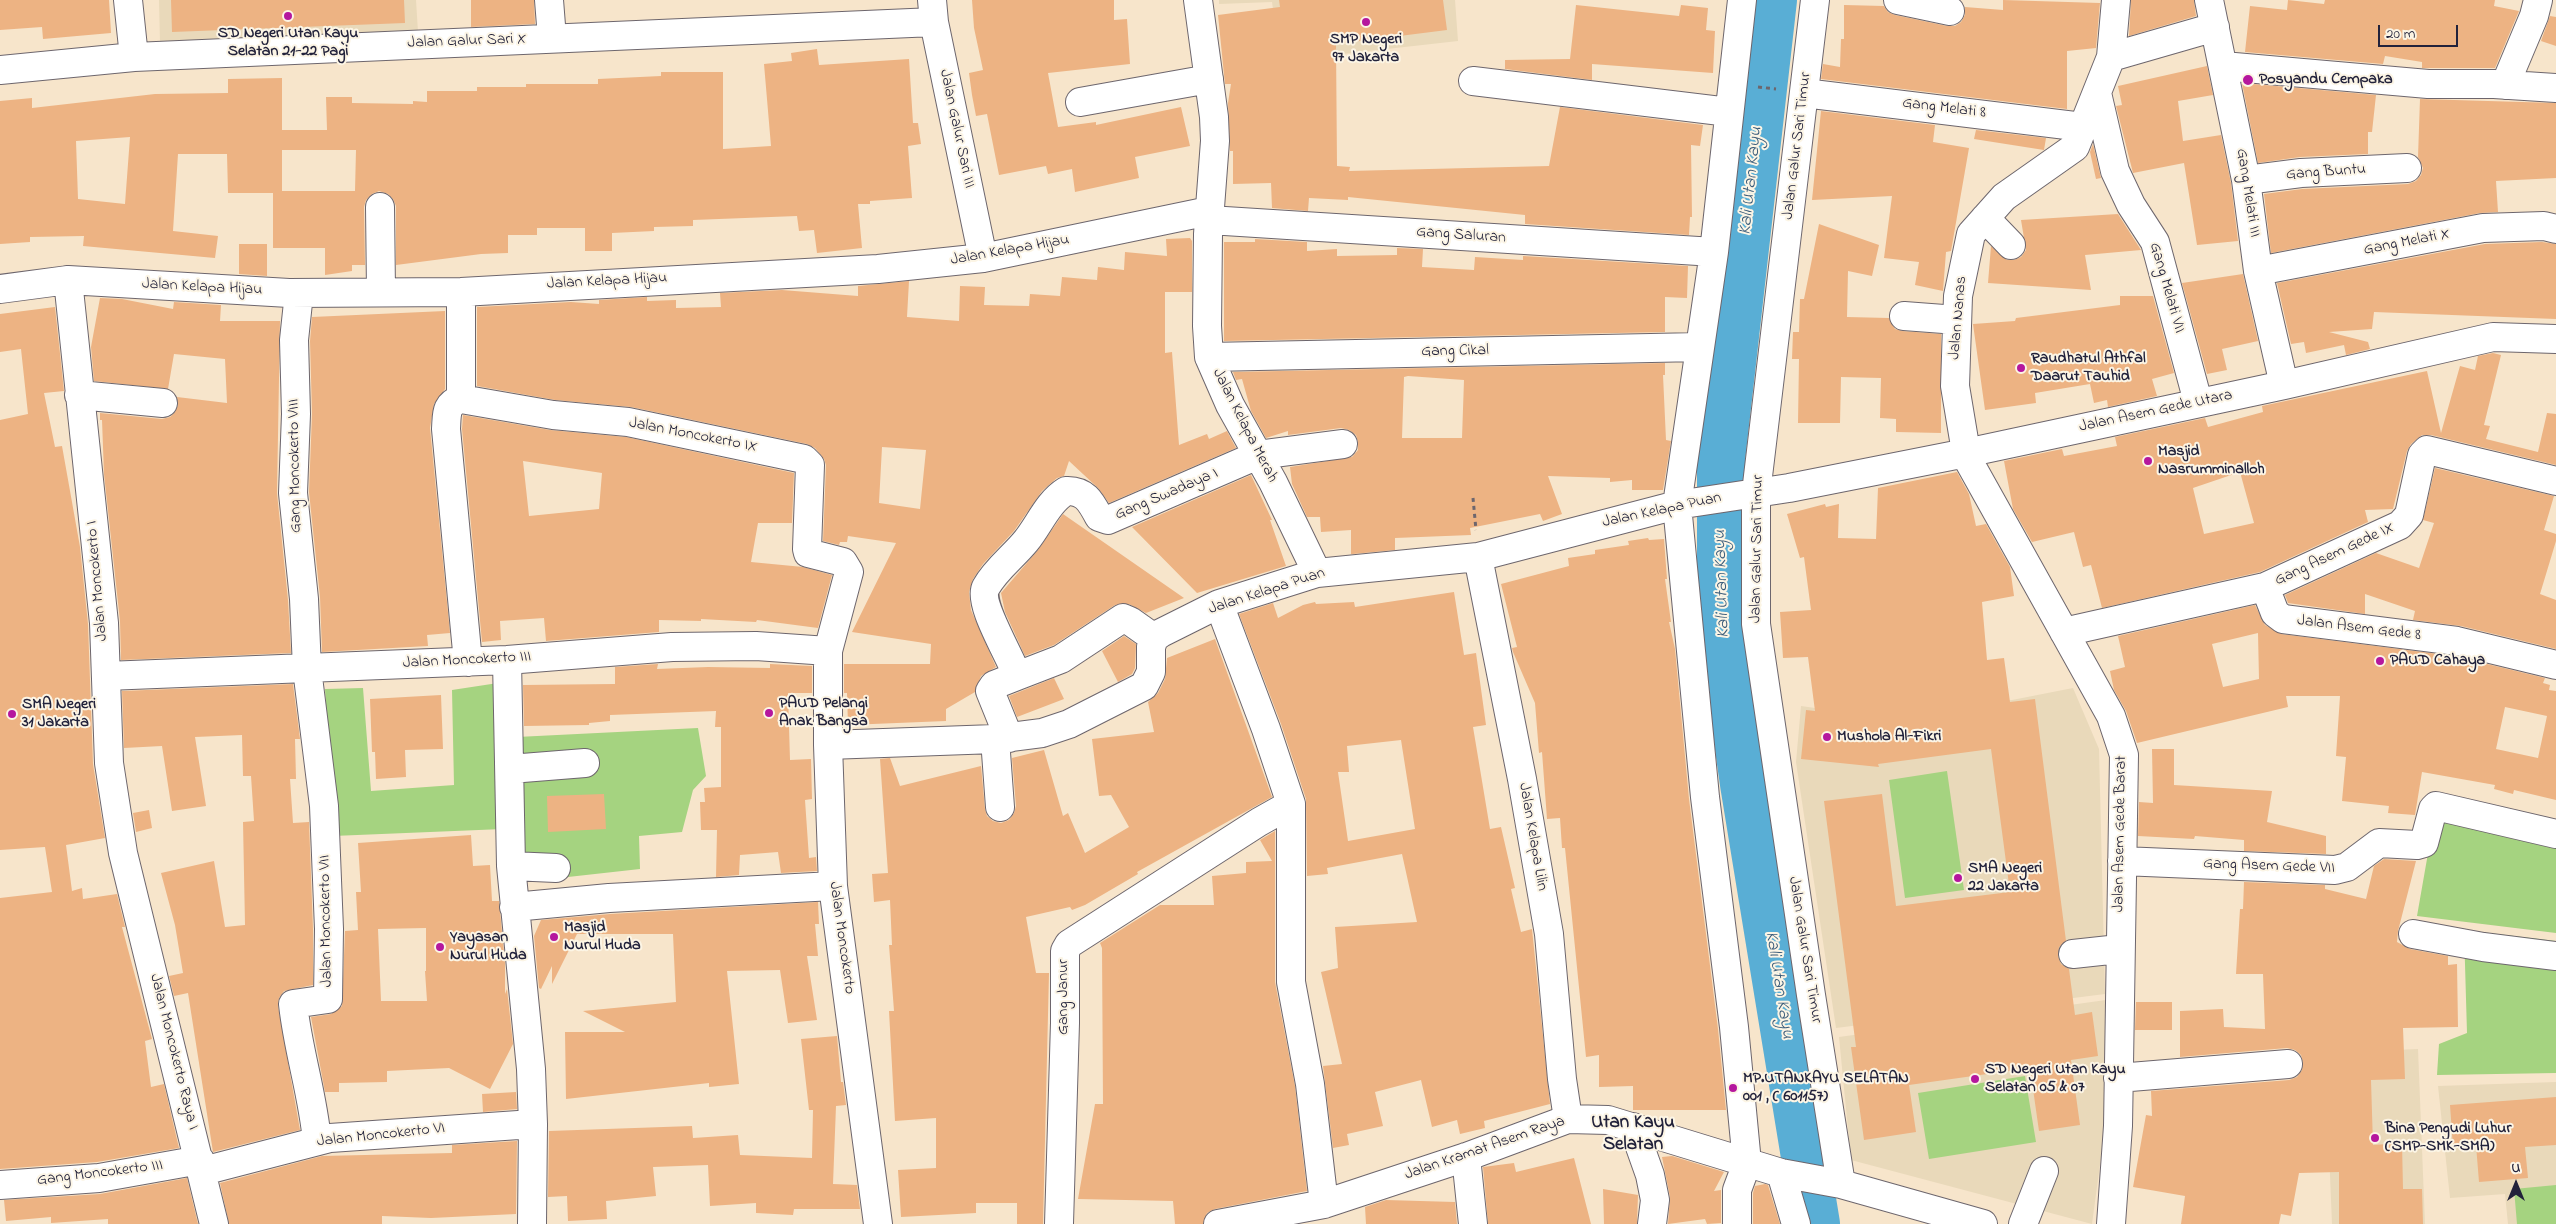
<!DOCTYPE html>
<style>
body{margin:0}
#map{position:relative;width:2556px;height:1224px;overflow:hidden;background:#f7e5cb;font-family:"Indie Flower",sans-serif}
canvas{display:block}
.north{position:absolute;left:2491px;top:1159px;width:50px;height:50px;-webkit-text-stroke:4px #fcf5e5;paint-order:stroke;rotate:0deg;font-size:14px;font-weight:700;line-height:20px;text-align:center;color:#22223b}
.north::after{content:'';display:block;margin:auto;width:18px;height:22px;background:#22223b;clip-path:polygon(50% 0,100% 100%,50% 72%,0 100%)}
.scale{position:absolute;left:2378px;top:25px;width:80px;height:22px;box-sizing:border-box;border:2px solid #22223b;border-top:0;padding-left:6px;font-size:15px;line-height:18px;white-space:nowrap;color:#22223b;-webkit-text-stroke:4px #fcf5e5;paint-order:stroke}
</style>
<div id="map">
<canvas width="2556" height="1224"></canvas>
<div class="north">U</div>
<div class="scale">20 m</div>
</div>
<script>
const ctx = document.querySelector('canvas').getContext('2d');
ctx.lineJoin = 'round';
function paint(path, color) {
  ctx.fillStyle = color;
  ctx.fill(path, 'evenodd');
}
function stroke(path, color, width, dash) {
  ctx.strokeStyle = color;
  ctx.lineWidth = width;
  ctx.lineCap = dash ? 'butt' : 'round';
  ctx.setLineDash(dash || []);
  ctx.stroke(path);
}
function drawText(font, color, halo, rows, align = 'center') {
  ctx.font = font + ' "Indie Flower",sans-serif';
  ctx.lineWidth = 4;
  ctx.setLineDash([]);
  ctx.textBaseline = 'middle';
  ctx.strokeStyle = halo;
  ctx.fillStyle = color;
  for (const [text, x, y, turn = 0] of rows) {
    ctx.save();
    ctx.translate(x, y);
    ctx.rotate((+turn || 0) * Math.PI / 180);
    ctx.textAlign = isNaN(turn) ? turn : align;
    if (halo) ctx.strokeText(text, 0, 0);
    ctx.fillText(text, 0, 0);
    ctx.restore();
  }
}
paint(new Path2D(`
 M159,0H416L418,32L160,43Z
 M1219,0H1455L1458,41L1280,61L1272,2L1219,4Z
 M2073,688L2099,749L2105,994L1836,1028L1796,762L1801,706L1878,717L2012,700Z
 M2106,1000V1120L2092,1224L1851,1160L1839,1037Z
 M2418,1049L2425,1224H2332L2325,1053Z
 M2556,1082V1224H2508L2505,1194L2450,1198L2438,1086Z`), '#e9d9ba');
paint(new Path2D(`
 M498,683L503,829L333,836L325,689L363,688L371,791L454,785L452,690Z
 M698,728L706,776L693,790L682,832L639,836L640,869L523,882L517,737Z
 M1947,771L1964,890L1905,898L1889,780Z
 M2434,819L2556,839V933L2417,916Z
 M2464,930L2556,941V1073L2437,1075L2439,1044L2467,1033Z
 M2025,1076L2036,1142L1929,1159L1918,1093Z
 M2556,1185V1224H2517L2514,1189Z`), '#a5d380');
stroke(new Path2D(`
 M1773,0L1721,460V620L1744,784L1816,1224`), '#59aed5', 48);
paint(new Path2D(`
 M0,0H109L111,33L43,39L42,27L0,30Z
 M171,0H404L405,23L172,32Z
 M471,0H534L535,24L471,27Z
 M972,0H1114V20L1127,19L1130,64L1048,73L1058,127L1096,122V125L1181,107L1190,146L1135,157L1139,178L1075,192L1072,169L1048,174L1046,166L999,175L987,114L976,116L972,95L969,73L983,70L974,28Z
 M1279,0H1443L1447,30L1336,44L1337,166L1350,167L1349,171L1549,166L1560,107L1703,125L1700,146L1691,145L1692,217H1690L1689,235L1525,224V215L1348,197V200L1309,198L1308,211L1272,208L1271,183L1233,184V151H1230L1228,103L1231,84H1225L1218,15L1280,7Z
 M2003,0L2100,3L2096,48L2067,51V109L1821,79L1823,64L1840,67L1841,39H1844V5L1884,6L1888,12L1895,15L1947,26H1955L1961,22L1965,15V7L2003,10Z
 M2131,0H2194L2196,16L2129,36Z
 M2288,0L2324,4L2325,0H2495L2494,6L2519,11L2495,68H2422V62L2385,56L2383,64L2245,52L2250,6L2287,10Z
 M1576,5L1679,16L1681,5L1708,8L1706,30L1715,31L1713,73L1592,64V80L1505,69V60L1570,59Z
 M2550,16L2556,17V46L2541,41Z
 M817,49L819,65L909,59L913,123H918L921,144L908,146L912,198L870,201V204H858L862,248L817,253L814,230L799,231L797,216L693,220V226L654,227V231L612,233V251H585V228H537V235H508V253L481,254L396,265V206L393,199L388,194L379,191L372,194L366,200L364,207L365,265H352V271L325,275V248H273V193H228L227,154H178L173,231L218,236L215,258L83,246L84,236L30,237V242L0,244V101L32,98V108L155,94L228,93V79L282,78V130H327L326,97H352V103L413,104V101L427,102V91H477V87H526V84H598V79L661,76V72H723V149L771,146L764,64L792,61L791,53ZM130,137L125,204L78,199L76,141ZM282,150H356L355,191H282Z
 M2207,66L2213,95L2178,101L2183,141L2221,135L2231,183L2238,241L2197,245L2184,163L2133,173L2116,106L2122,105L2118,86Z
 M2242,83L2376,95L2372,132H2368V154L2300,157L2258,163Z
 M2420,99L2556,103V178L2496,181L2498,212L2480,213L2271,253L2264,194L2302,189L2408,184L2416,181L2421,175L2423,168L2418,157Z
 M1821,111L1935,125L1933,142L1969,148L1951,251L1946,252L1943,291L1915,285L1919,262L1884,258L1892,196L1812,200Z
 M1976,130L2046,138L2044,150L1974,139Z
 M2093,144L2101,178L2096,179L2090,152Z
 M2118,214L2141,250L2085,255L2091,290L1988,283L1991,246L2007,260H2014L2021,257L2026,250L2021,220Z
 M1819,224L1879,245L1872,276L1848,271L1847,317L1889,318L1895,329L1902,331L1941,334V433L1896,432V419L1880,418L1881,378L1841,377L1840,423H1798L1799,359H1792L1793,332H1799L1800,299H1804Z
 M1190,238L1192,241V292H1165V353L1172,352L1179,445L1207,434L1209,439L1227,431L1236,448L1109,503L1098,488L1069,461L1064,476L1057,478L1042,491L1014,531L983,564L973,579L969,592L971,610L996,667L981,676L975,692L946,709V721L848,725L847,693H844V664H930L931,644L852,632L896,543L848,536L847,542H840L839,545L823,541L826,465L824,459L815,448L807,444L631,407L555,400L477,386V307L571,302L599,304V300L647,297V301L676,300V308L721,307L720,293L782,290L858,296V286L909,281L907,317L959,321L960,286L985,287L984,305L1029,306L1030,294L1060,296L1062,277L1097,280L1098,267L1124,270L1125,252L1167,256L1166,239ZM882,447L926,450L920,509L879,503Z
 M1255,239L1307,242V251L1337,249V256L1397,255V248L1423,249L1422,267L1474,270L1475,257L1523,260V256L1688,266L1687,298L1665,297V332L1224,341V242H1255Z
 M2542,242L2556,244V319L2374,312L2372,329L2329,332L2368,342L2370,349L2346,355L2344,345L2306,353L2304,342L2291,344L2277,283L2485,244Z
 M239,244H267V276L239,274Z
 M2243,274L2258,341L2222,349L2227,370L2207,374L2182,283Z
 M2120,296H2153L2174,373L2152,379L2157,396L2108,407L2107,400L2094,403L2090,384L2035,393L2036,403L1985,410L1973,324L2015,321L2016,318L2120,305Z
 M100,298L122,299L173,309L174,302L221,305L220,321H280L277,493L288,600L291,653L121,660L120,621L104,474L102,420H100V413L162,419L170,417L175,412L178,405L177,397L227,403L225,359L174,354L168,389L94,381L91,347Z
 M55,307L64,391L44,393L55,447L62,446L80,547L88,624L93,764L105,838L66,845L72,891L82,888L83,899L117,894L125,927H122L152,1039L145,1041L151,1087L164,1084L179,1148L97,1162L0,1169V898L52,892L45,847L0,850V420L28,414L21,349L0,352V314Z
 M445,311V389L434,404L430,428L450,633L427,635L428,646L322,652L320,597L309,492L312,414L310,341L312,317Z
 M2493,353L2501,355L2484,425L2490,426L2486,439L2538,452L2547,413L2556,414V465L2431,435H2422L2411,444L2407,451L2393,509L2365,510L2368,522L2260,572L2102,608L2091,565L2083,567L2074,532L2032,542L2013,509L2004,461L2062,449L2064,456L2117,446L2115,437L2205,418L2208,427L2263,412L2262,406L2427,371L2441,433L2460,366L2475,370L2478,356ZM2240,472L2254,523L2204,534L2193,488Z
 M1665,363V375H1663L1666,440L1671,441L1663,490H1632V480L1610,482V478L1548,476L1562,514L1543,521L1540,514L1470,528L1471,535L1395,538V550L1353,554H1351V530L1321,532L1320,517H1307L1292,484L1290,467L1352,457L1358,450V442L1356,435L1349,430L1341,428L1288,435V431L1266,438L1251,411L1242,379L1236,380L1233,372ZM1408,376L1464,380L1462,438H1402L1404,377Z
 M463,415L550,430L626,437L794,473L792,523H758L751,562L803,567L832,575L818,628L757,620L756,622L701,619V621L659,620V632L546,641L544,618L500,621L501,640L482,642L462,429ZM523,461L602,473L599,509L529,516Z
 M2435,468L2554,496L2544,530L2556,534V541L2540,594L2556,600V649L2461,626L2413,620L2415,611L2365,594V614L2288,603L2285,595L2376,553L2419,568L2434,523L2423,520Z
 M1957,472L1969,494L1976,526L1986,524L2010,567L2014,596L1982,602L1987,660L2004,658L2010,702L2035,699L2066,941L2059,947L2058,956L2061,964L2069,969L2075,1015L2092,1012L2098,1056L2071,1060L2080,1125L2039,1131L2030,1068L1909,1085L1916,1132L1864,1140L1851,1047H1856L1824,801L1882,794L1896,906L2010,892L1991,749L1878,764L1879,767L1801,759L1806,710L1815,711L1808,657L1783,658L1780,612L1811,610L1804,557L1800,558L1787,514L1825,504L1826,507L1839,504L1838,538L1876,539L1878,488Z
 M1251,475L1272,520H1270L1286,566L1197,593L1132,527Z
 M1063,514L1184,598L1146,613L1129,604L1115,605L1054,645L1025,656L1005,612L1001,593L1038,550Z
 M1648,538L1649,540L1664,539L1667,579H1665L1671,622H1669L1675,649L1689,799L1718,1029L1726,1110H1633V1086L1599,1087V1055L1586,1057L1565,848H1562L1560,818L1547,819L1542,752L1539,753L1535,703L1513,652L1512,648L1517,647L1501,584L1569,566L1568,558L1595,554V550L1629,545L1628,541Z
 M1454,592L1464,655L1476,653L1486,725L1473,727L1490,829L1501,827L1515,888L1511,889L1521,932L1532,929L1550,1104L1484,1121L1485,1128L1460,1134L1457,1120L1432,1127L1421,1080L1375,1092L1383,1126L1347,1134L1349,1145L1333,1148L1323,1066L1342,1064L1321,972L1338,968L1335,927L1417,922L1402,854L1327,868L1328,874L1307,876L1306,799L1281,724L1239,614L1273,603L1278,618L1303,605L1315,602L1316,604L1354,602L1355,607ZM1401,740L1415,829L1348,841L1338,772H1349L1347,746Z
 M2255,605L2265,625L2281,634L2454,656L2545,678L2543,683L2550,685L2549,690L2556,691V800L2514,790L2513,794L2494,789L2495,785L2422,772L2415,815L2388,813L2389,806L2342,801L2346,757L2336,756L2340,696H2286L2288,707L2137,743L2126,711L2114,690L2110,671L2125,667L2118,636ZM2258,633L2259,679L2223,687L2212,644ZM2505,707L2547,716L2538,758L2496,749Z
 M1124,636L1136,644L1135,668L1132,674L1118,682L1102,651Z
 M1215,639L1272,797L1137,872L1138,874L1085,905L1072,910L1070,907L1026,917L1036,973H1049L1043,1224H1017V1203H976V1213L901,1217L898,1170L936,1168V1118L895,1121L889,1011H894L889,945H892L890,900L874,902L872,874L888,873L880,759L890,758L900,786L981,766L985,809L987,816L993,821L1001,823L1009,820L1014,813L1016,806L1012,758L1044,750L1063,816L1068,813L1085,853L1129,827L1111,795L1099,796L1092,739L1154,732L1148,702L1158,693L1165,679L1167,658Z
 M658,664L657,669L708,667L770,668V664L812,666V693H788L790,760L811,759L812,799L805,800L809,858L816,857L817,871L781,873L778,852L740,855L739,875L716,877L717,830H701L700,802H705L704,788L721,787V727H715L716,711L610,715V721L589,723V725L524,726L523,685L615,684V667Z
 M1054,678L1064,699L1017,717L1009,696Z
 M293,684L300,739H295L296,779H290L293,823L309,822L313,929V985L284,991L279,998L278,1006L300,1130L213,1152L188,993L174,996L169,976L183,973L175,925L161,873L214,861L225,927L245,925L243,822L254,821L251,776H243L242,735L195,737L206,806L172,811L162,746L124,748L122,691Z
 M441,695L443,749L405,750L406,777L376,779L375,752H372L370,699Z
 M2152,749H2174V785L2272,791L2267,822L2326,836V854L2244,851V840L2195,836L2194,839L2138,836L2139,802L2153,803Z
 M604,794L606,829L548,832L547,796Z
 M149,810L152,828L136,832L133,813Z
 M1275,831V982L1295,1086L1307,1191L1215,1209L1207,1213L1203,1224H1175L1173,1201L1078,1199L1095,1104H1103L1102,948L1100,943L1160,905H1214L1212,876L1246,873V862L1272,861L1260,840Z
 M471,835L473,866L490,865L492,901H499L505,963V994L507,989L513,1044L490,1089L449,1068L387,1071V1082L339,1083V1092H325L311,1017L331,1014L342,1006L345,931L358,930L356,892H361L358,843ZM426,928V971H425L427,1001H381L378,929Z
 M2384,859L2416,861L2398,931L2397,942L2410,949L2448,956V965L2457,964L2458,1027L2403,1028L2405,1079L2371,1080L2373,1145L2402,1143L2403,1189H2422L2423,1224H2339V1172L2299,1173L2291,1216L2281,1214L2279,1224H2181L2185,1196L2133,1187L2146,1115L2152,1116L2151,1091L2289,1080L2297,1077L2302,1070L2303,1062L2301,1055L2295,1050L2287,1048L2180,1057V1011L2223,1009L2224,1027L2265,1029L2263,974H2236L2240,909H2243L2244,882L2325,885V889L2366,899L2374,866Z
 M818,902L819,924H815L818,956H807L817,1020L788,1023L780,970L727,971L739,1084L709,1087V1083L566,1099L565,1032H625L583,1011L676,1002L673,934H577L552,984V966L541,989L539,988L534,936L541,920L610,914Z
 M2136,1002H2172V1030H2135Z
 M837,1036L841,1082H843L846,1105L836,1106L833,1184L857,1185L860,1209H794L793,1215L756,1213V1203L710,1206L708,1165L653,1167L656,1196L606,1201L607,1219L568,1221L567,1196L548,1197L549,1131L692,1126L693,1138L738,1135L740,1155L812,1158L813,1110H809L801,1039Z
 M516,1092L517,1109L483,1112L482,1094Z
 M2556,1097V1145L2525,1147L2528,1178L2479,1182L2476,1145L2453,1147L2450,1105Z
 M517,1141L516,1214L431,1218L382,1216V1224H229L220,1183L322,1156L452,1153V1145Z
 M1672,1156L1724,1172L1714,1191L1721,1190V1223L1707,1224L1705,1219L1668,1224L1670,1197L1662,1157Z
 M1574,1158L1591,1224H1488L1483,1167L1514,1163L1516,1172Z
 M187,1178L198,1224H108V1219L51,1223V1217L6,1221L4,1200L100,1194Z
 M1765,1184L1768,1185L1780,1224H1753V1193L1755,1186Z
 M1603,1189L1638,1195L1637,1224H1604Z
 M1386,1200L1455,1202L1457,1224H1366L1365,1207Z`), '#edb383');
const minor = new Path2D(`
 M128,0L134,57
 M549,0L552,38
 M932,0L934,22L983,258
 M1198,0L1214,117L1215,141L1208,234L1207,326L1209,357L1230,405L1273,482L1317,573
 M1815,0L1756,493V624L1811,995L1841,1184
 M1898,0L1950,11
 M2209,0L2246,180L2258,271L2284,385
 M2111,57L2215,27
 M2223,66L2428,84H2494L2556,88
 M0,70L134,57L934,22
 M1473,81L1729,112
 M2505,85L2534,16L2538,0
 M1804,93L2083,127
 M2097,93L2115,171L2131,205L2155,242L2198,402
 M1080,102L1209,79
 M2246,180L2301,173L2407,168
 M380,207L381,291
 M1985,218L2011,245
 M1209,220L1714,252
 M2258,271L2483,228L2544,226L2556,229
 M68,280L104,623L109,763L123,853L214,1224
 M0,289L68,280L289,293L461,292L878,269L983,258L1209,211
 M461,292V399L553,415L628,422L804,459L810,465L807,549L808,553L843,562L849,572L828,651V745L833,886L878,1224
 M299,293L294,340L296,414L293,493L304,599L307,669L324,806L329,929L328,999L293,1004C298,1051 313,1095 317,1141
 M1904,316L1957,320
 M1209,357L1700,347
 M79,395L163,403
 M461,399C445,404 447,414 446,429L468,662
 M1478,557L1522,779L1549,934L1562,1079L1568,1119
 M2265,587L2400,525L2409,515L2422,455L2427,450L2556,481
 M1219,604L1266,729L1291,804V982L1310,1084L1324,1204
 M2064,632L2265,587L2275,613L2283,619L2457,641L2556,665
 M507,660L511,866L531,1069L533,1124L532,1224
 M106,676L507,660L672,647L756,646L828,651
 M1017,676L1061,659L1123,618L1130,621L1154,638
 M1009,738L990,691L994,685L1017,676C1011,657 977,603 986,587C996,569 1013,557 1026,541C1039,525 1048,502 1066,491C1085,490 1091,502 1099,517L1108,520L1258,455L1343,444
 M995,739L1000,807
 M828,745L995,739L1042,733L1069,724L1144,686L1151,672V647L1154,638L1161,633L1219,604L1317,573L1478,557L1677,505L1789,488L1966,453L2284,385L2493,337L2556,339
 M510,769L585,763
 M2122,861L2335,870L2347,867L2379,843L2417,845L2424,843L2433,809L2436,806L2556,834
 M511,866L556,868
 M514,907L609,898L833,886
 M2413,934L2483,947L2556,956
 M2073,954L2119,949
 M2118,1078L2288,1064
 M1633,1127L1650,1175L1655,1200L1652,1224
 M1466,1157L1473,1224
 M203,1171L330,1138L533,1124
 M1781,1173L1796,1224
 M0,1185L99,1178L200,1160
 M1059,1224L1065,1023V951L1069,944L1259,822L1291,804
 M1218,1224L1324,1204L1466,1157L1568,1119L1608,1120L1781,1173L1841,1184L1983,1224
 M1737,1224V1190L1747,1163L1734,1027L1705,797L1677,505L1714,252L1742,0
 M2023,1224L2044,1171
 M2111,1224L2118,1126L2124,755L2111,716L1967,458L1955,386L1958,296L1971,234L2004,197L2075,147L2111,57L2116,0`);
stroke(minor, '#6d666d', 30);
stroke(new Path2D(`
 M1758,87L1776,89
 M1473,498L1476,530`), '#6d666d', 3, [4, 4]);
stroke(minor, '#fff', 28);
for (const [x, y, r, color] of [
 [288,16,5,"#b5179e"],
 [1366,22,5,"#b5179e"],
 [2248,80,6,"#b5179e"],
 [2021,368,5,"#b5179e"],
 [2148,461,5,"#b5179e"],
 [2380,661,5,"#b5179e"],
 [769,713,5,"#b5179e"],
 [12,714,5,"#b5179e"],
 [1827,737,5,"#b5179e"],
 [1958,878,5,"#b5179e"],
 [554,937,5,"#b5179e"],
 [440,947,5,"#b5179e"],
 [1975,1079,5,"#b5179e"],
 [1733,1088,5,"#b5179e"],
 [2375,1138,5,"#b5179e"]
]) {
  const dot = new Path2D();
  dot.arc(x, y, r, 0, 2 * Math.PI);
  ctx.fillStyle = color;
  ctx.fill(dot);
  stroke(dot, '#fcf5e5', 2);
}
drawText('bold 16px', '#22223b', '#fcf5e5', [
 ["SD Negeri Utan Kayu",288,34,"center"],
 ["Selatan 21-22 Pagi",288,52,"center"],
 ["SMP Negeri",1366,40,"center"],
 ["97 Jakarta",1366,58,"center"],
 ["Posyandu Cempaka",2259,80],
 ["Raudhatul Athfal",2031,359],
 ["Daarut Tauhid",2031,377],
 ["Masjid",2158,452],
 ["Nasrumminalloh",2158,470],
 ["PAUD Cahaya",2390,661],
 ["PAUD Pelangi",779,704],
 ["Anak Bangsa",779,722],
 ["SMA Negeri",22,705],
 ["31 Jakarta",22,723],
 ["Mushola Al-Fikri",1837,737],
 ["SMA Negeri",1968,869],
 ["22 Jakarta",1968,887],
 ["Masjid",564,928],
 ["Nurul Huda",564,946],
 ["Yayasan",450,938],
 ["Nurul Huda",450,956],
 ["SD Negeri Utan Kayu",1985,1070],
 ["Selatan 05 & 07",1985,1088],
 ["MP.UTANKAYU SELATAN",1743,1079],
 ["001 , ( 601157)",1743,1097],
 ["Bina Pengudi Luhur",2385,1129],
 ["(SMP-SMK-SMA)",2385,1147]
], 'left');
drawText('16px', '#22223b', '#fcf5e5', [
 ["Jalan Galur Sari X",467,42,-2],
 ["Gang Melati 8",1944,109,7],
 ["Jalan Galur Sari III",956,129,78],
 ["Jalan Galur Sari Timur",1798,146,-83],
 ["Gang Buntu",2326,173,-4],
 ["Gang Melati III",2247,193,81],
 ["Gang Saluran",1461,236,4],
 ["Gang Melati X",2407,243,-11],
 ["Jalan Kelapa Hijau",1010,251,-10],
 ["Jalan Kelapa Hijau",607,282,-3],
 ["Jalan Kelapa Hijau",202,288,3],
 ["Gang Melati VII",2166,288,74],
 ["Jalan Nanas",1959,318,-85],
 ["Gang Cikal",1455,352,-1],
 ["Jalan Asem Gede Utara",2156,412,-12],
 ["Jalan Kelapa Merah",1244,426,63],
 ["Jalan Moncokerto IX",693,436,11],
 ["Gang Moncokerto VIII",296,466,-91],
 ["Gang Swadaya I",1167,495,-23],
 ["Jalan Kelapa Puan",1662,511,-12],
 ["Jalan Galur Sari Timur",1758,549,-89],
 ["Gang Asem Gede IX",2335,555,-25],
 ["Jalan Moncokerto I",98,581,-95],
 ["Jalan Kelapa Puan",1267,592,-18],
 ["Jalan Asem Gede 8",2359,629,7],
 ["Jalan Moncokerto III",467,661,-3],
 ["Jalan Asem Gede Barat",2121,834,-89],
 ["Jalan Kelapa Lilin",1532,837,80],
 ["Gang Asem Gede VII",2269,867,2],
 ["Jalan Moncokerto VII",327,921,-91],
 ["Jalan Moncokerto",841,938,82],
 ["Jalan Galur Sari Timur",1804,950,81],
 ["Gang Janur",1064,997,-90],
 ["Jalan Moncokerto Raya I",173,1052,76],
 ["Jalan Moncokerto VI",381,1136,-6],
 ["Jalan Kramat Asem Raya",1485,1149,-19],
 ["Gang Moncokerto III",100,1174,-7]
]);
drawText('italic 18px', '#385a79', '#fcf5e5', [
 ["Kali Utan Kayu",1752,181,-84],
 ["Kali Utan Kayu",1723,584,-92],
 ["Kali Utan Kayu",1778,985,81]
]);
drawText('bold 19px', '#22223b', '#fcf5e5', [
 ["Utan Kayu",1633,1124],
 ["Selatan",1633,1146]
]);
</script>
